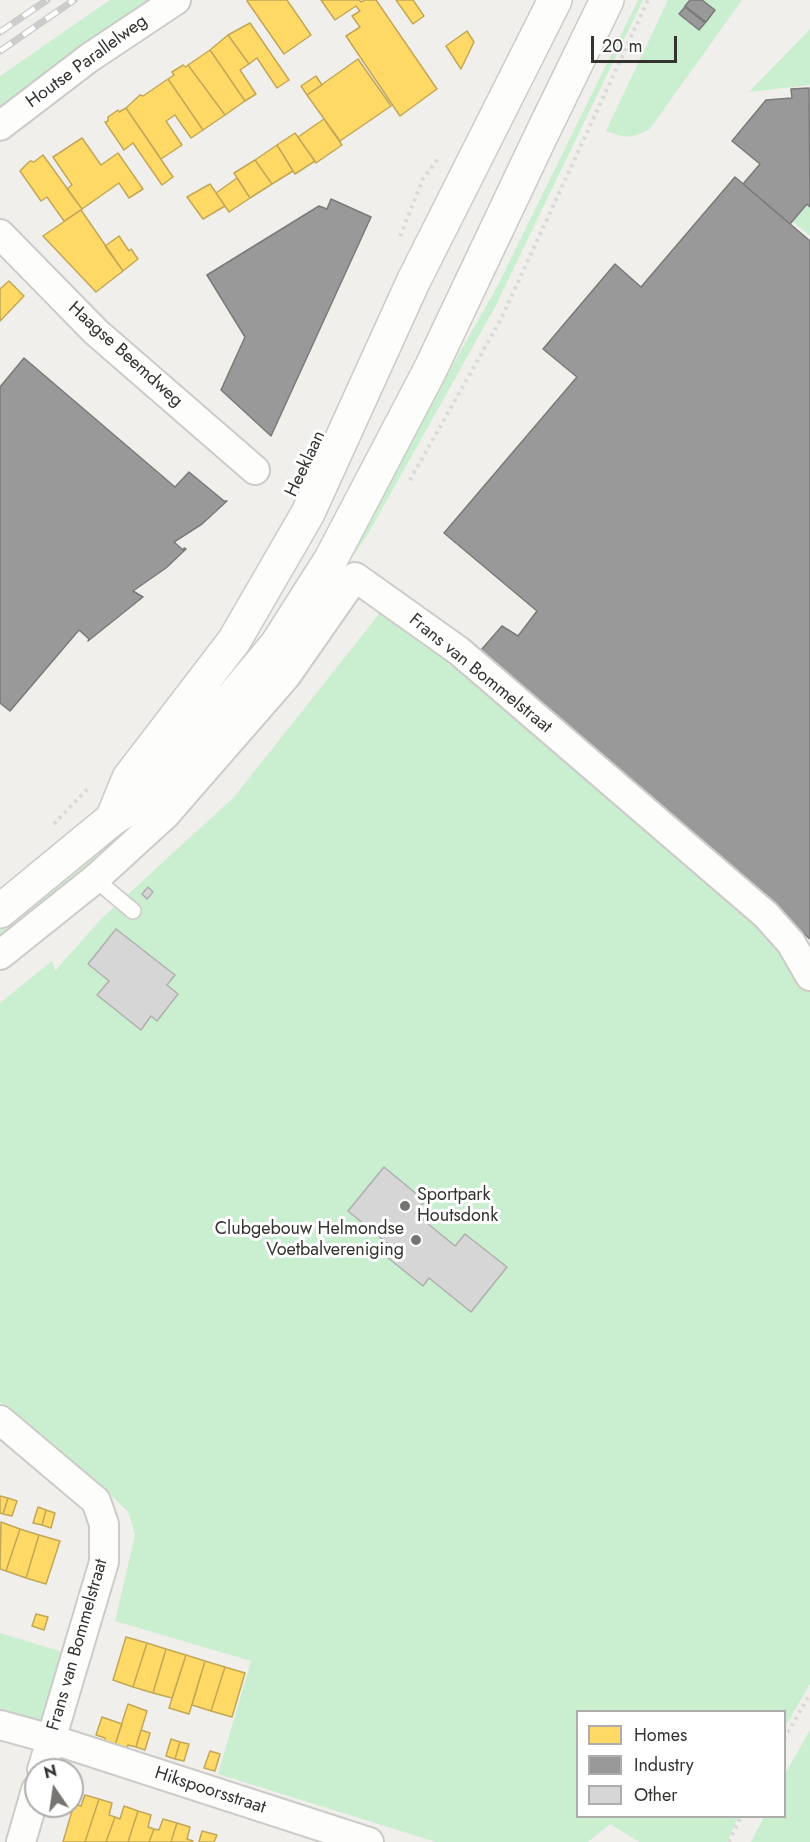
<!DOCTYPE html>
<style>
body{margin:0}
#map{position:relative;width:810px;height:1842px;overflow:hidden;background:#f0efeb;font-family:Jost,sans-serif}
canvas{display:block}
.legend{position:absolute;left:576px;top:1710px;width:210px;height:108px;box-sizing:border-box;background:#fff;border:2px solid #aeadac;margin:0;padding:8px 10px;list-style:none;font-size:18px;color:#343330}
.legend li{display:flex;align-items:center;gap:12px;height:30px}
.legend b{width:30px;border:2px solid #aeadac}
.north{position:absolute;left:24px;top:1758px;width:60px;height:60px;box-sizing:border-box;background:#fff;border:2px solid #aeadac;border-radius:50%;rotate:347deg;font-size:16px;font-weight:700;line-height:24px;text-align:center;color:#343330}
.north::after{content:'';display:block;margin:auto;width:21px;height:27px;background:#767571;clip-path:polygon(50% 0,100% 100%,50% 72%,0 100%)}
.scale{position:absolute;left:591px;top:36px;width:86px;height:27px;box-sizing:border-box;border:3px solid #343330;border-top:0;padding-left:8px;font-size:18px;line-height:21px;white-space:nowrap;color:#343330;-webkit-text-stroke:4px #fff;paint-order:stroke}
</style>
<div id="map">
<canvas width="810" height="1842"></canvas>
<ul class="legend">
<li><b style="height:16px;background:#ffd966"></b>Homes</li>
<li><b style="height:16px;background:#999"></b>Industry</li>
<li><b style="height:16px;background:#d7d6d6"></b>Other</li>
</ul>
<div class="north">N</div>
<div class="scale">20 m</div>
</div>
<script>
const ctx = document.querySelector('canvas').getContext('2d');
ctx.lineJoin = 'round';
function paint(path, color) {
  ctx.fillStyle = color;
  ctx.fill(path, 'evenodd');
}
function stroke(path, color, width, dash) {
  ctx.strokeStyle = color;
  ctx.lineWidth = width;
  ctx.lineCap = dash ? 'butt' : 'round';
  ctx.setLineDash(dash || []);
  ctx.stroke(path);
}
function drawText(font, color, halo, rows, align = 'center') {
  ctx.font = font + ' Jost,sans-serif';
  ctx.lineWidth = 6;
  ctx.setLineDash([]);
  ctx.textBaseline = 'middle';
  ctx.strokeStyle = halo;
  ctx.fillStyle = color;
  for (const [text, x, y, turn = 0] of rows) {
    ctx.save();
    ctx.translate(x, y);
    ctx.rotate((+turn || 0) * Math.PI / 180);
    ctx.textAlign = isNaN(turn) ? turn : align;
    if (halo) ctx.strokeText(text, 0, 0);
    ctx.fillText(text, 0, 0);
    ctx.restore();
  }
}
paint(new Path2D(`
 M110,0H160L0,112V76Z
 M638,0H643L495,307L368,534L269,681L145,819L62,890L0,938V927L350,547L498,285Z
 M668,0H742L649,130C628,139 627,138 606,131Z
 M810,29V85L749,92Z
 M810,188V236L786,216Z
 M395,594L810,953V1684L785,1727L784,1712H578V1816L738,1817L727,1842H640L610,1824L588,1842H436L218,1774L251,1661L115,1621L135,1535L130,1517L127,1511L102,1486L0,1402V1003L52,961L55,971L101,919L234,797Z
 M0,1633L69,1654L46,1726L0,1712Z
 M810,1730V1842H751L764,1817L784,1816L785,1774Z`), '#caeed0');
const homes = new Path2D(`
 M248,0H287L311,35L284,54L247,1Z
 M321,0H359L361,2L365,0H376L437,89L400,116L346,36L360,27L352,16L360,11L356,6L335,20Z
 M396,0H413L424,16L413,24Z
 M250,23L289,80L277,88L257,58L249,64L228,35Z
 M467,31L474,42L461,69L446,46Z
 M228,35L249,64L240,70L256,94L245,101L210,50Z
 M210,50L245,101L225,115L188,65Z
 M358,59L391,106L340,141L307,95Z
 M183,65L186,67L188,65L225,115L203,130L168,79L174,75L172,72Z
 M316,76L322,85L307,95L301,86Z
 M168,79L203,130L191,138L175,115L166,121L182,145L161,159L126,108L140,95L143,96Z
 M126,108L173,177L162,185L133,143L124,150L105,122L108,121V117L118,110L119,112Z
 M324,119L342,145L316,163L298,137Z
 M295,133L315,161L295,174L277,145Z
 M82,138L101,165L118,153L143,189L129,198L119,183L82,209L67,189L72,185L53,157Z
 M277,145L293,171L272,184L255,160Z
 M43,155L82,209L64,221L47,197L41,201L20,171L30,161L34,162Z
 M255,160L272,184L250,198L234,173Z
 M237,178L250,198L229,212L216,193Z
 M210,184L225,206L203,219L187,197Z
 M81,210L123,271L96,292L43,236Z
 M119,236L129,251L131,249L138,259L123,271L105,246Z
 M9,281L24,296L0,321V289Z
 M0,1496L8,1498L3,1514L0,1513Z
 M8,1498L17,1501L12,1516L3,1514Z
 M38,1507L46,1510L42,1525L33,1523Z
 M46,1510L55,1513L51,1528L42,1525Z
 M1,1522L20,1529L6,1571L0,1569Z
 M20,1529L39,1535L26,1578L6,1571Z
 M39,1535L60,1541L46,1584L26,1578Z
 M36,1614L48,1617L44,1630L32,1626Z
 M126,1637L147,1643L133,1687L113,1680Z
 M147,1643L166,1649L153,1693L133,1687Z
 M166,1649L186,1655L172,1698L153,1693Z
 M186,1655L205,1661L189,1714L169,1708Z
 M205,1661L225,1667L211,1711L192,1705Z
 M225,1667L245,1673L232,1717L211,1711Z
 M128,1704L147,1711L136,1747L128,1745L126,1752L114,1748Z
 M102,1717L122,1724L114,1748L103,1745L105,1738L96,1735Z
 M141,1730L150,1733L145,1750L136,1747Z
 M171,1739L180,1742L175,1759L166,1756Z
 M180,1742L189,1744L184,1761L175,1759Z
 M210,1751L220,1754L215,1771L204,1768Z
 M85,1795L99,1799L85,1842H63L74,1804L81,1806Z
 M99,1799L112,1803L109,1815L115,1817L106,1842H85Z
 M124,1806L138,1811L128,1842H106L115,1817L120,1819Z
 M138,1811L151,1815L148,1827L154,1829L149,1842H128Z
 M163,1819L177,1823L171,1842H149L154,1829L159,1830Z
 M177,1823L190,1827L187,1839L193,1841L192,1842H171Z
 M202,1831L217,1835L214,1842H199Z`);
paint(homes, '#ffd966');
stroke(homes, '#c2a756', 1.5);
const industry = new Path2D(`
 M690,0H702L715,10L706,22L685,6Z
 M685,7L705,23L699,30L679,14Z
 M809,88L810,207L807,204L790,224L743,184L760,164L732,141L766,100L792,98L791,89Z
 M735,177L810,241V939L475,657L502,626L518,636L537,611L444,533L577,377L543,349L615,264L641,287Z
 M331,199L371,217L271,436L221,390L245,337L207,275L319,206L327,209Z
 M24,358L175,487L189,472L224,501H227L202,524L174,542L183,550L184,548L186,549L166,568L133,591L143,597L88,641L89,639L79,630L10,711L0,703V387Z`);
paint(industry, '#999');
stroke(industry, '#7b7a7a', 1.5);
const building = new Path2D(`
 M148,887L153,892L147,899L142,894Z
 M116,929L175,975L167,985L178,994L157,1021L151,1016L141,1030L97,995L109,981L88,964Z
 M384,1167L425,1201L415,1213L455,1246L465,1234L507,1267L471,1312L429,1278L423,1286L382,1253L389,1245L348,1211Z`);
paint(building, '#d7d6d6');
stroke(building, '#b0afae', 1.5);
const service = new Path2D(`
 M95,879L133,911`);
const minor = new Path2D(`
 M0,126L89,58L176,0
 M0,234L96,332L255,470
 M0,955L95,879L165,815L286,676L355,577L459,651L766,915L791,943L810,976
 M0,1420L96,1501L104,1524V1562L42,1770
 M0,1725L51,1739L369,1842
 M21,1842L36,1790`);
const secondary = new Path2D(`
 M112,819L129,778L234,641L308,513L413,282L555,0
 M0,911L112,819L151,795L277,644L331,559L430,370L538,142L607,0`);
stroke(service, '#cccbc8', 18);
stroke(minor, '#cccbc8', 32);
stroke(secondary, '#cccbc8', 36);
stroke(new Path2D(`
 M400,236L423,179L439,157
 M410,480L501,319L648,0
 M54,824L90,786
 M784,1739L810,1694
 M729,1842L741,1816`), '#d9d9d7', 4, [3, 4.5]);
stroke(service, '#fdfdfc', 15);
stroke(minor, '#fdfdfc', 28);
stroke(secondary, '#fdfdfc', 33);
const rail = new Path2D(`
 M0,32L47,0
 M0,51L74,0`);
stroke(rail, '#ccc', 7);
stroke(rail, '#fff', 4.5, [14]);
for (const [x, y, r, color] of [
 [405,1206,6,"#767571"],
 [416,1240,6,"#767571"]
]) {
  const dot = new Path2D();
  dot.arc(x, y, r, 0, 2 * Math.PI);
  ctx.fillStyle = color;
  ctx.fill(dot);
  stroke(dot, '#fff', 2);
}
drawText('18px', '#343330', '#fff', [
 ["Houtse Parallelweg",87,62,-36],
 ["Haagse Beemdweg",125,355,42],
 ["Heeklaan",306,464,-65],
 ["Frans van Bommelstraat",480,674,39],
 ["Frans van Bommelstraat",78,1645,-74],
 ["Hikspoorsstraat",210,1791,18]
]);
drawText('18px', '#343330', '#fff', [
 ["Sportpark",417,1196],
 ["Houtsdonk",417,1217],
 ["Clubgebouw Helmondse",404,1230,"right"],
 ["Voetbalvereniging",404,1251,"right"]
], 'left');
</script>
